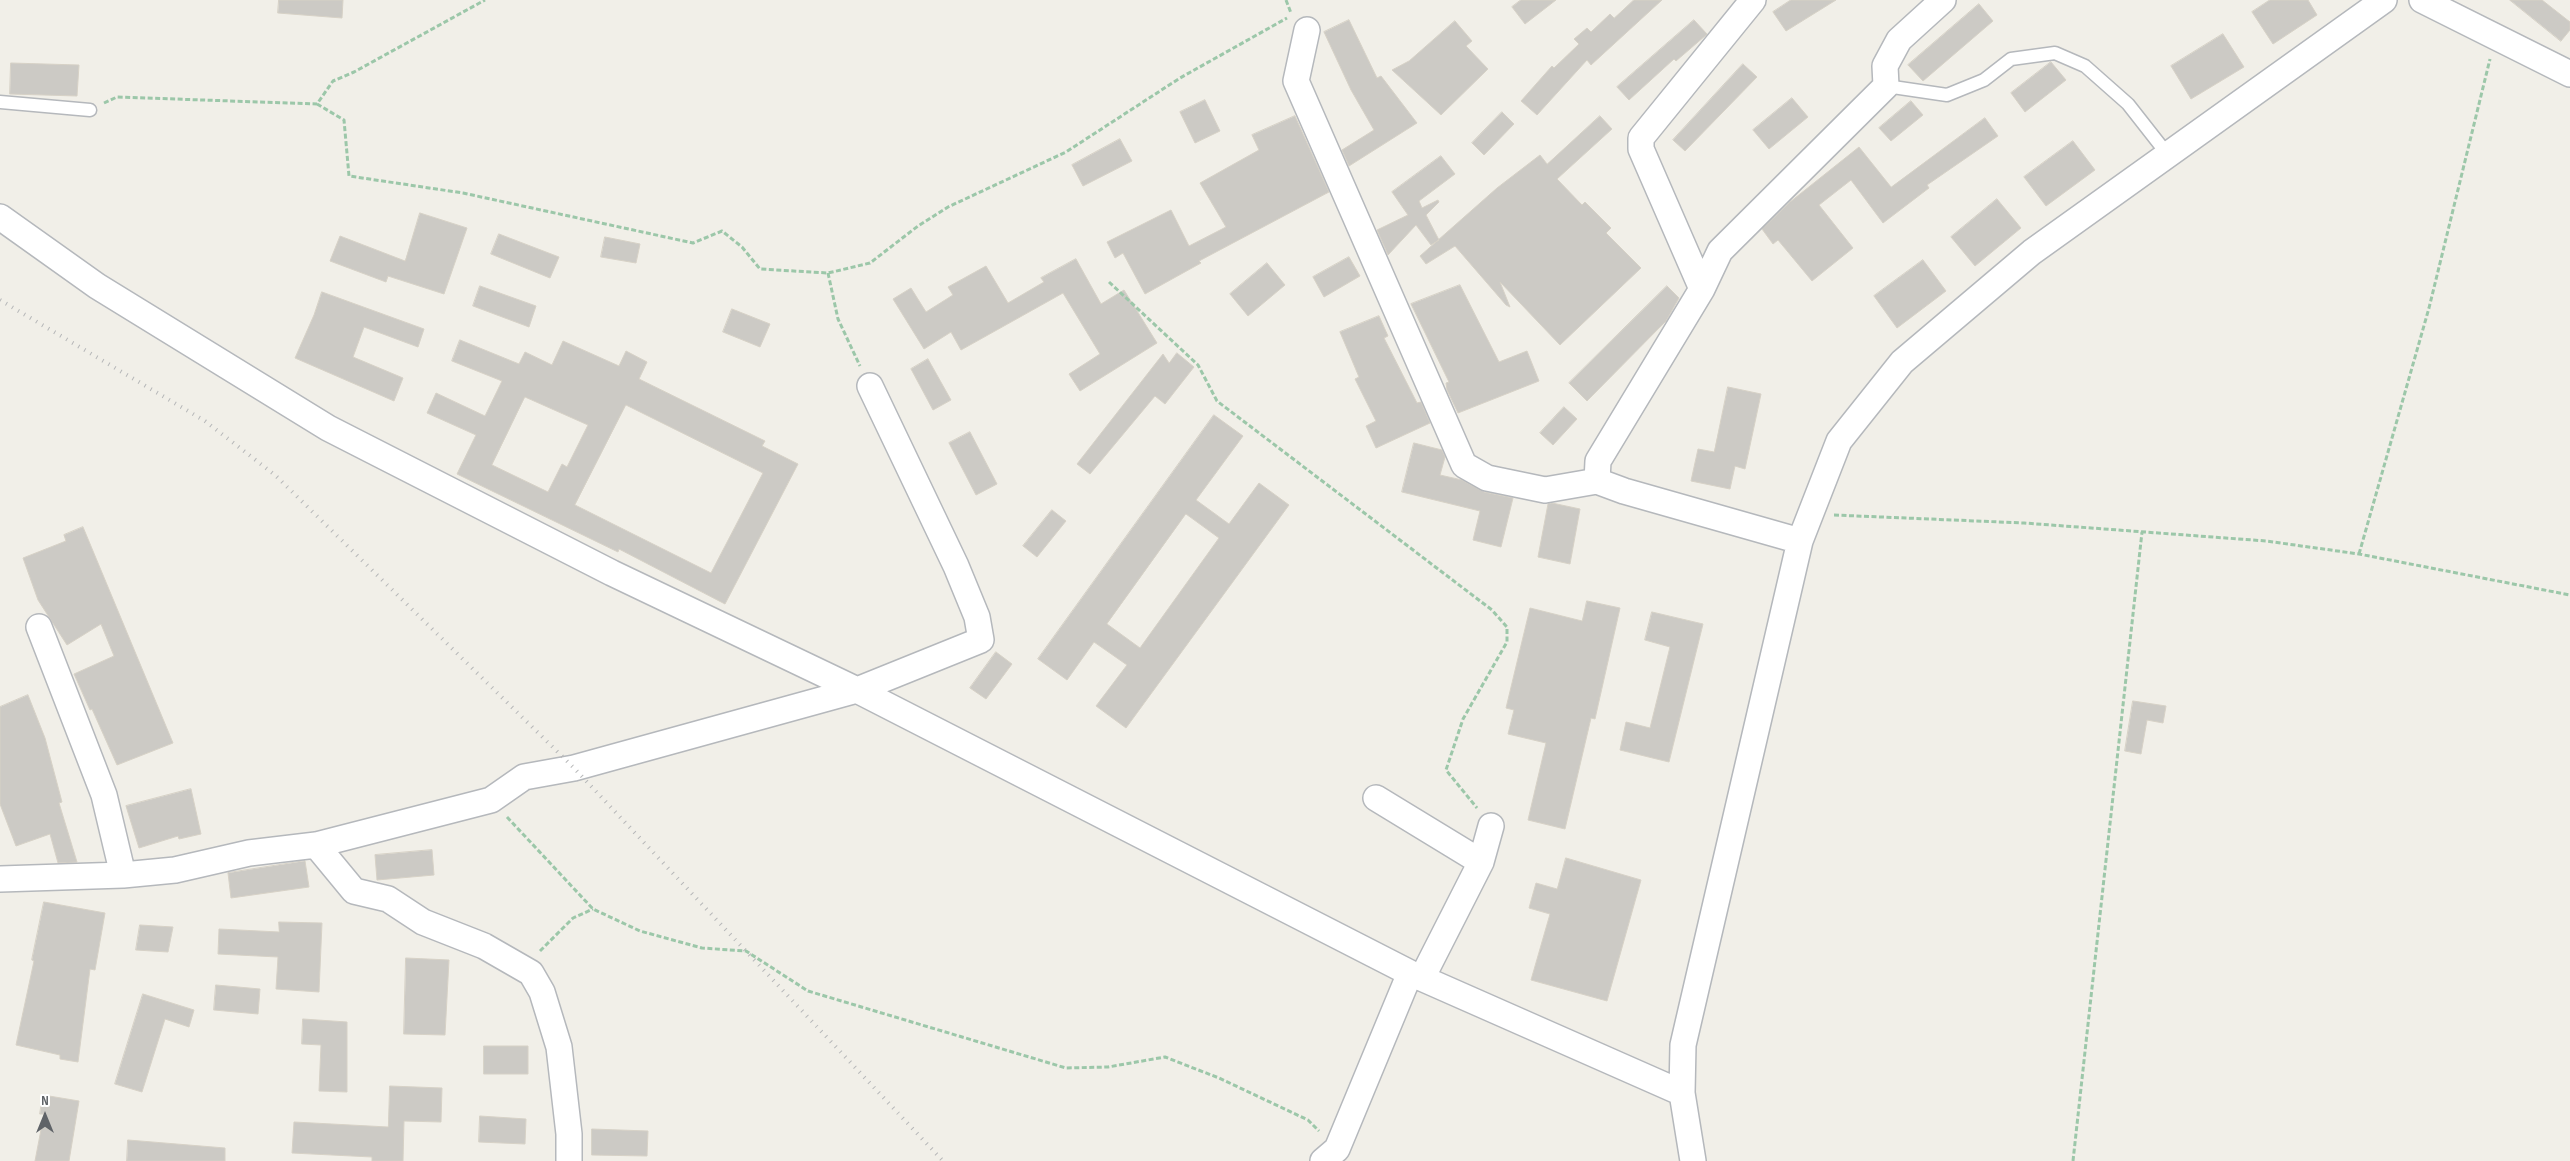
<!DOCTYPE html>
<style>
body{margin:0}
#map{position:relative;width:2570px;height:1161px;overflow:hidden;background:#f1efe8;font-family:"Sofia Sans Condensed",sans-serif}
canvas{display:block}
.north{position:absolute;left:20px;top:1091px;width:50px;height:50px;-webkit-text-stroke:4px #fff;paint-order:stroke;rotate:0deg;font-size:14px;font-weight:700;line-height:20px;text-align:center;color:#5f6368}
.north::after{content:'';display:block;margin:auto;width:18px;height:22px;background:#5f6368;clip-path:polygon(50% 0,100% 100%,50% 72%,0 100%)}
</style>
<div id="map">
<canvas width="2570" height="1161"></canvas>
<div class="north">N</div>
</div>
<script>
const ctx = document.querySelector('canvas').getContext('2d');
ctx.lineJoin = 'round';
function paint(path, color) {
  ctx.fillStyle = color;
  ctx.fill(path, 'evenodd');
}
function stroke(path, color, width, dash) {
  ctx.strokeStyle = color;
  ctx.lineWidth = width;
  ctx.lineCap = dash ? 'butt' : 'round';
  ctx.setLineDash(dash || []);
  ctx.stroke(path);
}
const building = new Path2D(`
 M279,0H343L342,18L278,13Z
 M1521,0H1556L1525,24L1512,7Z
 M1634,0H1662L1591,65L1587,60L1537,115L1521,101L1552,66L1554,68L1579,44L1574,39L1587,28L1591,32L1610,14L1614,18Z
 M1791,0H1836L1786,31L1773,12Z
 M2270,0H2308L2317,15L2273,44L2252,12Z
 M2510,0H2542L2570,22V30L2561,41Z
 M1979,4L1993,21L1923,81L1908,65Z
 M1349,20L1377,78L1381,76L1417,123L1349,166L1342,150L1374,130L1351,90L1324,32Z
 M1694,20L1707,34L1705,36L1676,61L1674,59L1629,100L1617,87Z
 M1455,21L1472,41L1466,46L1488,69L1441,115L1392,70L1409,61Z
 M2223,34L2244,67L2191,99L2171,66Z
 M2051,62L2066,80L2025,112L2011,93Z
 M11,63L79,65L77,96L10,94Z
 M1743,64L1757,77L1685,151L1673,140Z
 M1792,98L1808,117L1769,149L1753,130Z
 M1205,100L1220,131L1195,143L1180,112Z
 M1911,101L1923,115L1891,141L1879,128Z
 M1502,112L1514,124L1484,155L1472,143Z
 M1295,116L1329,192L1199,261L1201,263L1145,294L1123,253L1115,258L1107,242L1171,210L1189,246L1226,227L1200,183L1259,150L1252,135Z
 M1600,116L1612,129L1557,179L1582,205L1585,202L1611,228L1606,233L1641,268L1560,345L1500,282L1510,307L1506,305L1455,246L1426,264L1420,256L1497,188L1540,155L1547,164Z
 M1985,118L1998,136L1927,185L1929,188L1883,223L1851,180L1819,205L1853,248L1812,281L1778,240L1773,244L1762,229L1790,202L1859,147L1891,187Z
 M1120,139L1132,161L1083,186L1072,165Z
 M2073,141L2095,170L2046,206L2024,177Z
 M1441,156L1455,174L1419,201L1422,208L1438,200L1439,202L1426,215L1439,240L1431,245L1416,225L1388,255L1377,230L1408,215L1392,192Z
 M1997,199L2021,228L1975,266L1951,237Z
 M420,213L467,228L444,294L388,276L386,282L330,261L340,236L405,261Z
 M499,234L559,257L550,278L491,254Z
 M605,237L640,244L636,263L601,257Z
 M1349,257L1360,276L1324,297L1313,277Z
 M1076,259L1101,304L1124,290L1157,343L1080,391L1069,374L1100,354L1063,293L961,350L951,332L924,349L893,299L911,288L926,312L953,295L948,287L986,266L1008,303L1044,282L1041,278Z
 M1923,260L1946,291L1897,328L1874,296Z
 M1267,263L1285,285L1248,316L1230,294Z
 M1460,285L1499,362L1527,351L1539,381L1458,413L1447,390L1446,383L1449,382L1411,304Z
 M480,286L536,306L529,327L473,306Z
 M1667,286L1679,298L1666,321L1587,401L1569,383Z
 M322,292L424,329L418,347L364,327L353,357L403,378L394,401L295,358L314,315Z
 M732,309L770,324L760,347L723,332Z
 M1379,316L1388,336L1384,338L1417,403L1421,402L1430,423L1376,448L1366,426L1376,421L1355,379L1359,377L1340,332Z
 M460,340L519,364L525,352L552,365L563,341L619,366L626,351L647,362L639,379L765,441L762,446L798,464L725,604L619,549L618,552L457,474L476,435L427,413L436,393L485,416L502,381L452,361ZM525,397L588,425L567,467L562,464L548,492L492,465ZM626,405L763,473L711,573L575,505Z
 M1177,353L1194,367L1165,404L1155,396L1090,474L1077,464L1163,354L1169,363Z
 M928,359L951,400L933,410L911,369Z
 M1728,387L1761,394L1745,469L1735,466L1730,489L1691,481L1698,449L1714,452Z
 M1564,407L1577,419L1553,445L1540,433Z
 M1214,415L1243,436L1196,500L1229,524L1259,483L1289,505L1126,728L1096,706L1127,665L1094,642L1067,680L1038,659ZM1186,514L1219,538L1140,648L1107,624Z
 M970,432L997,484L976,495L949,443Z
 M1414,443L1442,450L1445,457L1440,475L1462,480L1484,492L1513,498L1501,547L1473,540L1480,511L1402,492Z
 M1552,503L1580,509L1570,564L1538,557L1548,504Z
 M1052,510L1066,521L1037,557L1023,546Z
 M83,527L173,743L117,765L92,709L90,710L74,674L114,656L101,624L67,645L38,600L23,558L66,541L64,535Z
 M1587,601L1620,608L1595,719L1591,718L1565,829L1528,820L1546,743L1508,734L1514,710L1506,708L1530,608L1582,621Z
 M1652,612L1703,624L1669,762L1620,750L1626,722L1650,728L1670,647L1645,640Z
 M996,652L1012,664L986,699L970,688Z
 M28,695L45,738L62,802L59,803L77,862L58,863L50,834L16,846L0,804V707Z
 M2133,701L2166,706L2163,723L2147,720L2141,754L2125,751Z
 M191,789L201,834L179,839L178,836L139,848L126,806Z
 M432,850L434,875L377,880L375,855Z
 M1566,858L1641,880L1607,1001L1531,980L1550,914L1529,908L1536,883L1557,889Z
 M305,861L309,887L231,898L228,873Z
 M44,902L105,913L95,970L90,969L78,1062L60,1059V1055L16,1045L34,961L32,960Z
 M279,922L322,923L319,992L276,989L278,957L218,954L219,929L279,932Z
 M140,925L173,927L168,952L136,950Z
 M406,958L449,960L445,1035L404,1034Z
 M216,985L260,989L258,1014L214,1010Z
 M143,994L194,1010L189,1027L165,1019L142,1092L115,1084Z
 M303,1019L347,1022V1092L319,1091L321,1045L302,1044Z
 M484,1046H528V1074H484Z
 M390,1086L442,1088L441,1122L404,1121L403,1161H372V1157L292,1153L294,1122L388,1127Z
 M43,1095L79,1101L69,1161H35L44,1114H40Z
 M480,1116L526,1119L525,1144L479,1142Z
 M592,1129L648,1131L647,1156L592,1155Z
 M128,1140L225,1148V1161H127Z`);
paint(building, '#cccac5');
stroke(building, '#d6d1c6', 1);
const service = new Path2D(`
 M1886,86L1947,95L1984,80L2011,59L2055,53L2085,66L2128,104L2168,155
 M0,102L90,110`);
const minor = new Path2D(`
 M2422,0L2570,74
 M1307,30L1296,81L1464,465L1487,478L1545,490L1597,481L1624,491L1800,541
 M0,217L97,286L328,428L612,573L857,690L1410,973L1682,1093
 M1702,289L1641,149V138L1753,0
 M1597,481L1598,461L1702,289L1720,251L1886,86L1885,66L1899,40L1943,0
 M39,627L104,795L123,875
 M1376,798L1481,862
 M316,845L354,891L388,899L423,922L484,946L531,973L542,992L559,1047L569,1134V1161
 M0,879L123,875L175,870L249,853L316,845L491,800L524,777L574,768L857,690L981,640L977,617L956,566L870,386
 M1422,978L1481,862L1491,826
 M1323,1161L1337,1149L1410,973
 M1693,1161L1682,1093L1683,1045L1800,541L1839,441L1902,362L2032,252L2384,0`);
stroke(service, '#b5b8bc', 15);
stroke(minor, '#b5b8bc', 28);
stroke(new Path2D(`
 M1286,0L1291,13
 M104,103L117,97L317,104L333,81L354,72L485,0
 M317,104L344,120L349,176L463,193L693,243L722,231L742,247L760,269L828,273L870,263L918,226L948,207L1066,152L1180,78L1287,18
 M828,273L838,319L860,366
 M1109,282L1198,365L1217,401L1492,610L1507,627V642L1463,719L1446,770L1477,808
 M1834,515L2024,523L2266,541L2359,554L2570,595
 M2359,554L2429,308L2490,59
 M507,817L593,909L640,931L702,948L746,951L808,991L1066,1068L1108,1067L1165,1057L1219,1078L1308,1120L1319,1131
 M540,951L573,918L593,909
 M2073,1161L2142,532`), '#9cc7a9', 3, [5, 2.5]);
stroke(service, '#fff', 12);
stroke(minor, '#fff', 25);
stroke(new Path2D(`
 M0,300L205,421L275,475L574,768L943,1161`), '#b6b7b8', 4, [1, 6]);
</script>
